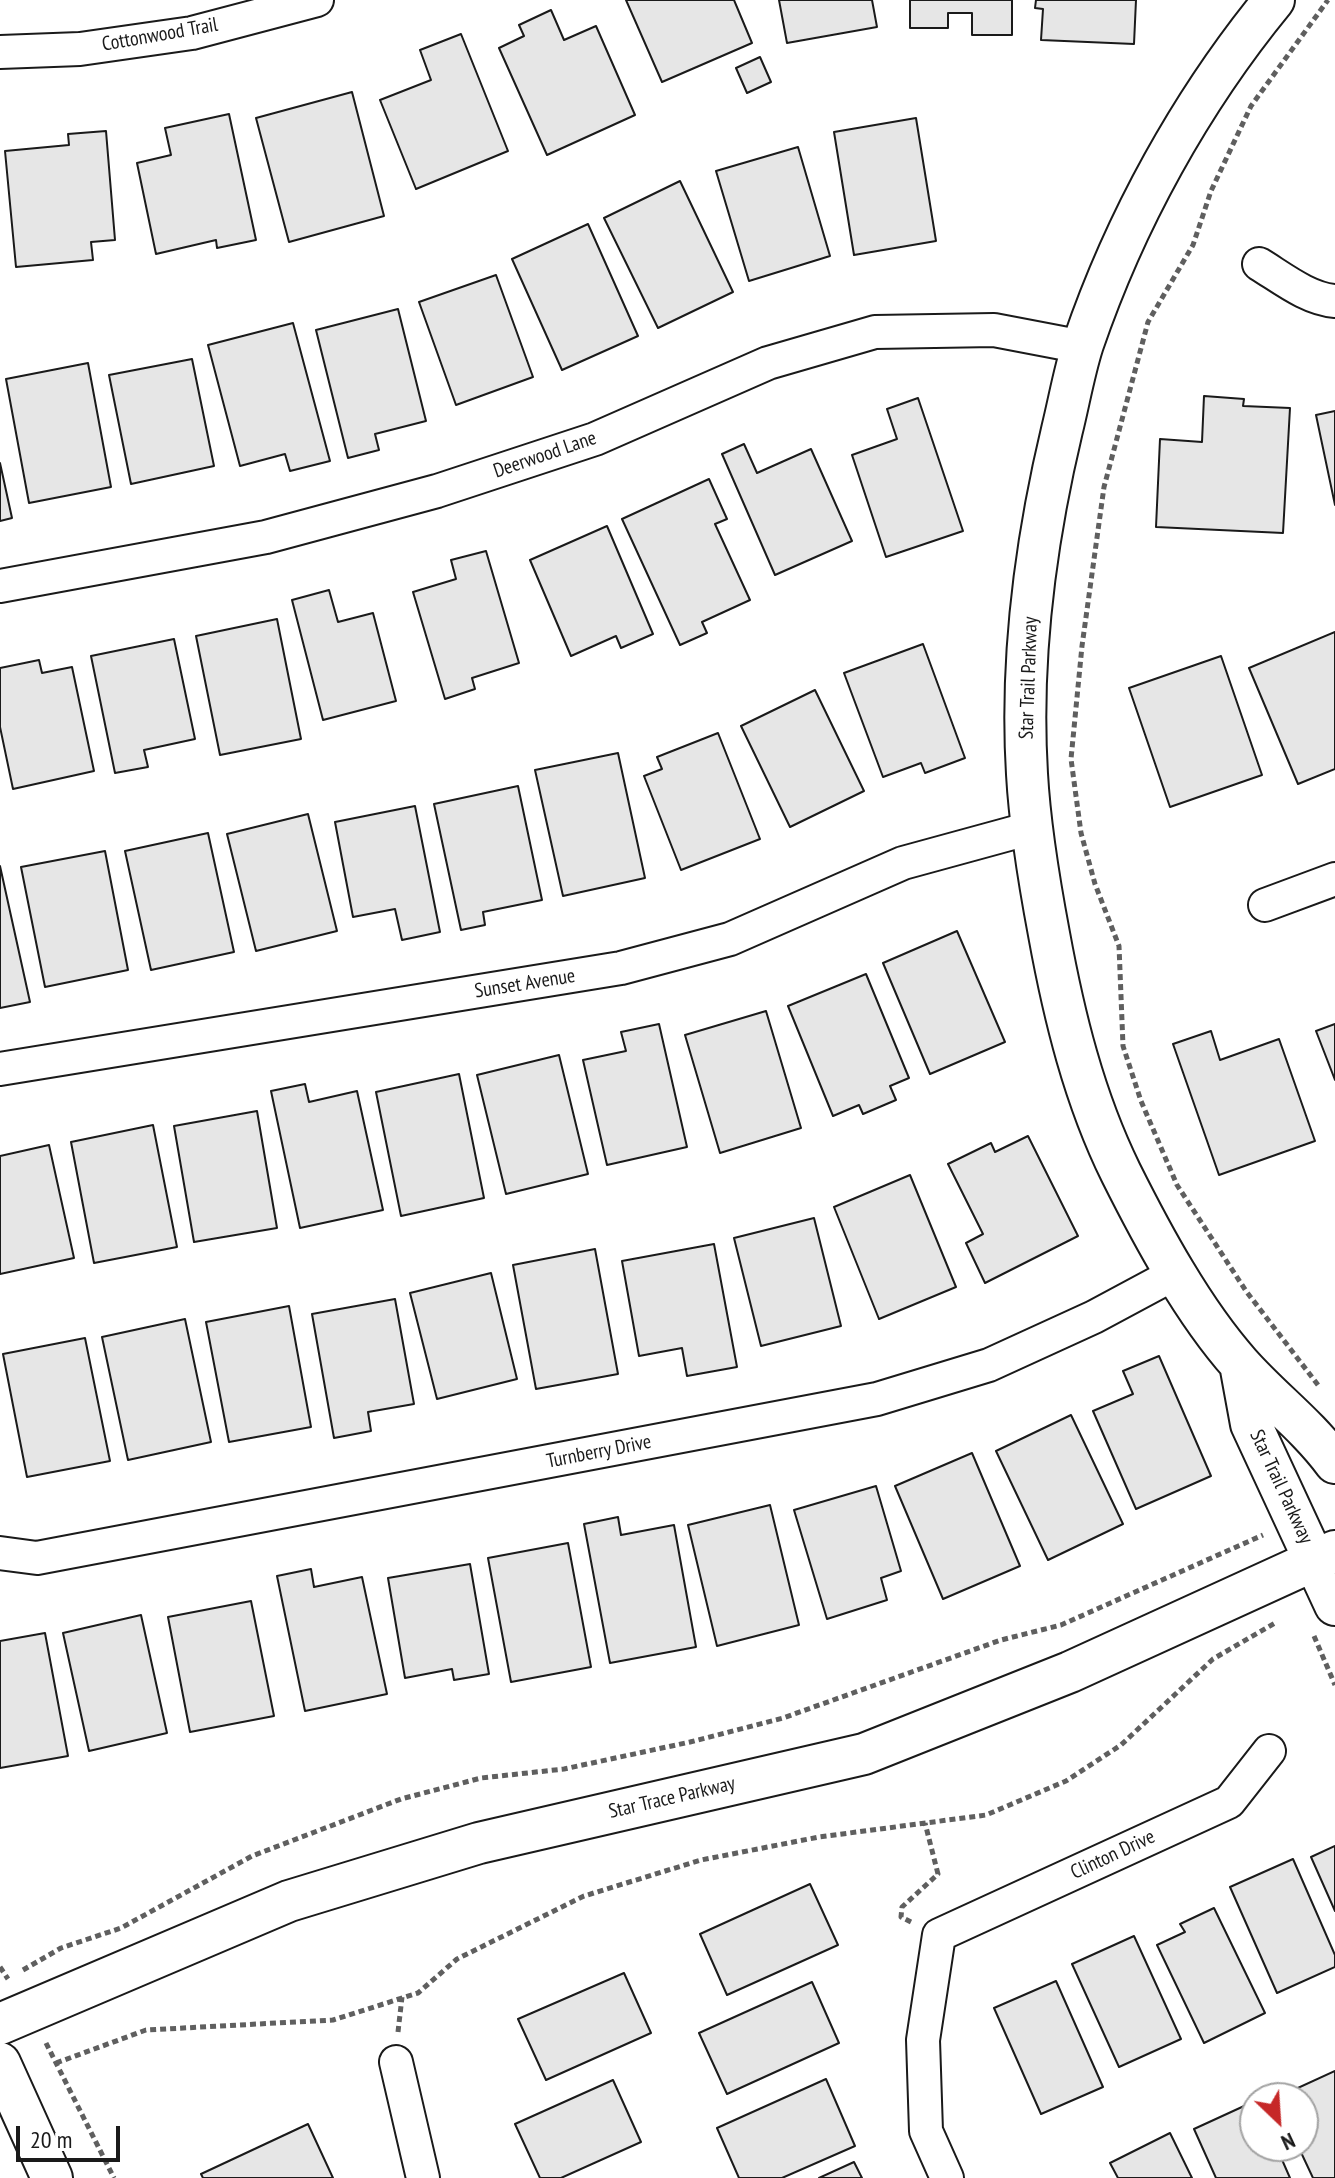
<!DOCTYPE html>
<style>
body{margin:0}
#map{position:relative;width:1335px;height:2178px;overflow:hidden;background:#fff;font-family:"PT Sans Narrow",sans-serif}
canvas{display:block}
.north{position:absolute;left:1239px;top:2082px;width:80px;height:80px;box-sizing:border-box;background:#fff;border:2px solid #a3a3a3;border-radius:50%;rotate:155deg;font-size:22px;font-weight:700;line-height:32px;text-align:center;color:#1a1a1a}
.north::after{content:'';display:block;margin:auto;width:28px;height:36px;background:#c62828;clip-path:polygon(50% 0,100% 100%,50% 72%,0 100%)}
.scale{position:absolute;left:16px;top:2126px;width:104px;height:36px;box-sizing:border-box;border:4px solid #1a1a1a;border-top:0;padding-left:10px;font-size:24px;line-height:28px;white-space:nowrap;color:#1a1a1a;-webkit-text-stroke:6px #fff;paint-order:stroke}
</style>
<div id="map">
<canvas width="1335" height="2178"></canvas>
<div class="north">N</div>
<div class="scale">20 m</div>
</div>
<script>
const ctx = document.querySelector('canvas').getContext('2d');
ctx.lineJoin = 'round';
function paint(path, color) {
  ctx.fillStyle = color;
  ctx.fill(path, 'evenodd');
}
function stroke(path, color, width, dash) {
  ctx.strokeStyle = color;
  ctx.lineWidth = width;
  ctx.lineCap = dash ? 'butt' : 'round';
  ctx.setLineDash(dash || []);
  ctx.stroke(path);
}
function drawText(font, color, halo, rows, align = 'center') {
  ctx.font = font + ' "PT Sans Narrow",sans-serif';
  ctx.lineWidth = 6;
  ctx.setLineDash([]);
  ctx.textBaseline = 'middle';
  ctx.strokeStyle = halo;
  ctx.fillStyle = color;
  for (const [text, x, y, turn = 0] of rows) {
    ctx.save();
    ctx.translate(x, y);
    ctx.rotate((+turn || 0) * Math.PI / 180);
    ctx.textAlign = isNaN(turn) ? turn : align;
    if (halo) ctx.strokeText(text, 0, 0);
    ctx.fillText(text, 0, 0);
    ctx.restore();
  }
}
const building = new Path2D(`
 M626,0H734L752,43L662,82Z
 M779,0H872L877,27L787,43Z
 M910,0H1012V35H972V13H948V28H910Z
 M1036,0H1136L1134,44L1041,40L1043,9L1035,8Z
 M551,10L564,40L596,26L635,115L547,155L499,48L524,36L519,25Z
 M461,34L508,151L416,189L380,100L431,80L420,50Z
 M760,57L771,82L747,93L736,68Z
 M352,92L384,216L289,242L256,118Z
 M229,114L256,240L217,248L216,240L156,254L137,163L171,155L165,128Z
 M916,118L936,241L854,255L834,132Z
 M106,131L115,240L91,242L93,260L16,267L5,151L69,145L68,134Z
 M798,147L830,256L749,281L716,171Z
 M680,181L733,292L658,328L604,218Z
 M588,224L638,336L562,370L512,259Z
 M496,275L533,377L456,405L419,302Z
 M398,309L426,421L375,434L379,450L348,458L316,330Z
 M293,323L330,461L290,471L285,454L240,466L208,345Z
 M192,359L214,466L131,484L109,375Z
 M88,363L111,487L29,503L6,379Z
 M1204,396L1244,399L1243,406L1290,408L1283,533L1156,527L1160,439L1202,442Z
 M918,398L963,531L886,557L852,455L897,439L887,409Z
 M1335,411V505L1316,415Z
 M744,444L757,473L811,449L852,541L775,575L722,454Z
 M0,463L12,518L0,521Z
 M709,479L727,519L715,524L750,600L702,622L707,633L680,645L622,519Z
 M607,526L653,634L621,648L616,636L571,656L530,560Z
 M486,551L519,663L472,678L475,689L445,699L413,592L456,579L451,560Z
 M329,590L338,622L373,613L396,701L323,720L292,600Z
 M277,619L301,739L220,755L196,636Z
 M1335,632V769L1298,784L1249,668Z
 M174,639L195,739L144,750L148,767L115,773L91,656Z
 M923,644L965,758L925,773L921,763L883,777L844,673Z
 M1221,656L1262,775L1170,807L1129,688Z
 M39,660L42,673L72,667L94,771L13,789L0,727V668Z
 M815,690L864,791L790,827L741,726Z
 M718,733L760,839L681,870L644,776L662,769L657,757Z
 M618,753L645,878L563,896L535,770Z
 M518,786L542,900L483,912L485,925L461,930L434,804Z
 M415,806L440,932L402,940L395,909L353,917L335,822Z
 M308,814L337,931L256,951L227,834Z
 M208,833L234,952L151,970L125,851Z
 M105,851L128,970L45,987L21,867Z
 M0,866L30,1002L0,1008Z
 M957,931L1005,1042L930,1074L883,963Z
 M866,974L909,1078L890,1086L896,1100L863,1114L859,1105L833,1116L788,1006Z
 M766,1011L801,1128L720,1153L685,1035Z
 M659,1024L687,1147L607,1165L583,1060L626,1051L621,1032Z
 M1335,1024V1080L1316,1031Z
 M1211,1031L1220,1060L1279,1039L1315,1141L1219,1175L1173,1044Z
 M559,1055L588,1174L506,1194L477,1075Z
 M459,1074L484,1198L401,1216L376,1092Z
 M305,1084L309,1102L357,1091L383,1210L300,1228L271,1091Z
 M257,1111L277,1228L194,1242L174,1126Z
 M153,1125L177,1247L94,1263L71,1142Z
 M1028,1136L1078,1236L985,1283L966,1243L983,1234L948,1164L991,1143L995,1152Z
 M49,1145L74,1258L0,1274V1156Z
 M910,1175L956,1287L879,1319L834,1207Z
 M814,1218L841,1326L761,1346L734,1238Z
 M714,1244L737,1367L687,1376L682,1348L639,1356L622,1261Z
 M595,1249L618,1374L536,1389L513,1265Z
 M491,1273L517,1379L437,1399L410,1293Z
 M395,1299L414,1404L368,1412L371,1431L334,1438L312,1314Z
 M289,1306L311,1427L229,1442L206,1322Z
 M185,1319L211,1442L128,1460L102,1337Z
 M85,1338L110,1461L27,1477L3,1354Z
 M1159,1356L1211,1476L1136,1509L1093,1411L1133,1394L1123,1371Z
 M1071,1415L1123,1524L1048,1560L996,1451Z
 M972,1453L1020,1566L943,1599L895,1486Z
 M876,1486L901,1571L881,1578L887,1600L827,1619L794,1510Z
 M770,1505L799,1625L717,1646L688,1525Z
 M618,1517L621,1535L674,1525L696,1647L610,1663L584,1524Z
 M568,1543L591,1667L511,1682L488,1558Z
 M470,1564L489,1674L454,1680L452,1669L405,1678L388,1578Z
 M311,1569L314,1587L362,1577L387,1694L305,1711L277,1576Z
 M251,1601L274,1716L190,1732L168,1617Z
 M141,1615L167,1733L89,1751L63,1633Z
 M45,1633L68,1756L0,1768V1641Z
 M1335,1846V1911L1311,1857Z
 M1293,1859L1335,1955V1967L1277,1993L1230,1887Z
 M810,1884L838,1945L727,1995L700,1934Z
 M1214,1908L1265,2013L1204,2043L1157,1945L1185,1932L1180,1924Z
 M1134,1936L1181,2039L1119,2067L1072,1964Z
 M624,1973L651,2033L546,2080L518,2019Z
 M1056,1981L1103,2087L1041,2114L994,2008Z
 M812,1982L839,2043L727,2094L699,2033Z
 M1335,2071V2178H1313L1298,2146H1303V2098H1276Z
 M826,2079L855,2146L782,2178H739L717,2128Z
 M613,2080L641,2142L561,2178H540L515,2124Z
 M1255,2101V2146H1276L1290,2178H1216L1194,2129Z
 M308,2124L333,2178H203L201,2174Z
 M1170,2133L1192,2178H1118L1110,2163Z
 M854,2162L862,2178H819Z`);
paint(building, '#e6e6e6');
stroke(building, '#1a1a1a', 2);
const minor = new Path2D(`
 M0,52L80,49L192,33L317,0
 M1259,264C1282,278 1308,299 1335,301
 M0,586L266,537L437,491L595,439L768,363L875,332L994,330L1083,347
 M1265,905L1335,879
 M0,1069L621,968L730,939L903,863L1031,828
 M0,1553L37,1558L877,1399L989,1365L1094,1317L1176,1273
 M396,2062L423,2178
 M947,2178L926,2131L923,2040L939,1935L1229,1802L1269,1751`);
const tertiary = new Path2D(`
 M1274,0C1191,101 1125,221 1083,344C1074,372 1069,402 1062,430C1035,543 1020,659 1027,774C1030,828 1039,881 1049,934C1064,1016 1084,1098 1121,1173C1153,1237 1193,1311 1240,1364C1272,1400 1306,1424 1335,1463
 M1240,1364L1251,1424L1335,1605
 M0,2024L289,1901L479,1843L864,1754L1070,1672L1335,1551
 M0,2063L52,2178`);
stroke(minor, '#1a1a1a', 36);
stroke(tertiary, '#1a1a1a', 44);
stroke(new Path2D(`
 M1318,1385L1246,1291L1177,1185L1141,1101L1123,1046L1119,946L1095,884L1081,833L1071,759L1082,646L1104,487L1148,322L1193,245L1211,191L1251,106L1328,0
 M1314,1636L1335,1685
 M911,1922L901,1917L902,1907L938,1874L925,1823
 M0,1967L8,1979
 M23,1970L61,1948L121,1928L252,1856L401,1799L481,1778L564,1769L690,1742L783,1718L1001,1640L1061,1625L1263,1535
 M398,2032L402,1997
 M46,2043L114,2178
 M56,2063L146,2030L333,2020L418,1993L457,1959L584,1896L701,1860L819,1837L986,1815L1066,1781L1121,1745L1213,1659L1275,1623`), '#5f5f5f', 5, [6, 4]);
stroke(minor, '#fff', 32);
stroke(tertiary, '#fff', 40);
drawText('20px', '#1a1a1a', '#fff', [
 ["Cottonwood Trail",160,35,-10],
 ["Deerwood Lane",545,455,-19],
 ["Star Trail Parkway",1029,678,-88],
 ["Sunset Avenue",525,984,-9],
 ["Turnberry Drive",599,1452,-11],
 ["Star Trail Parkway",1281,1487,65],
 ["Star Trace Parkway",672,1798,-13],
 ["Clinton Drive",1113,1855,-25]
]);
</script>
